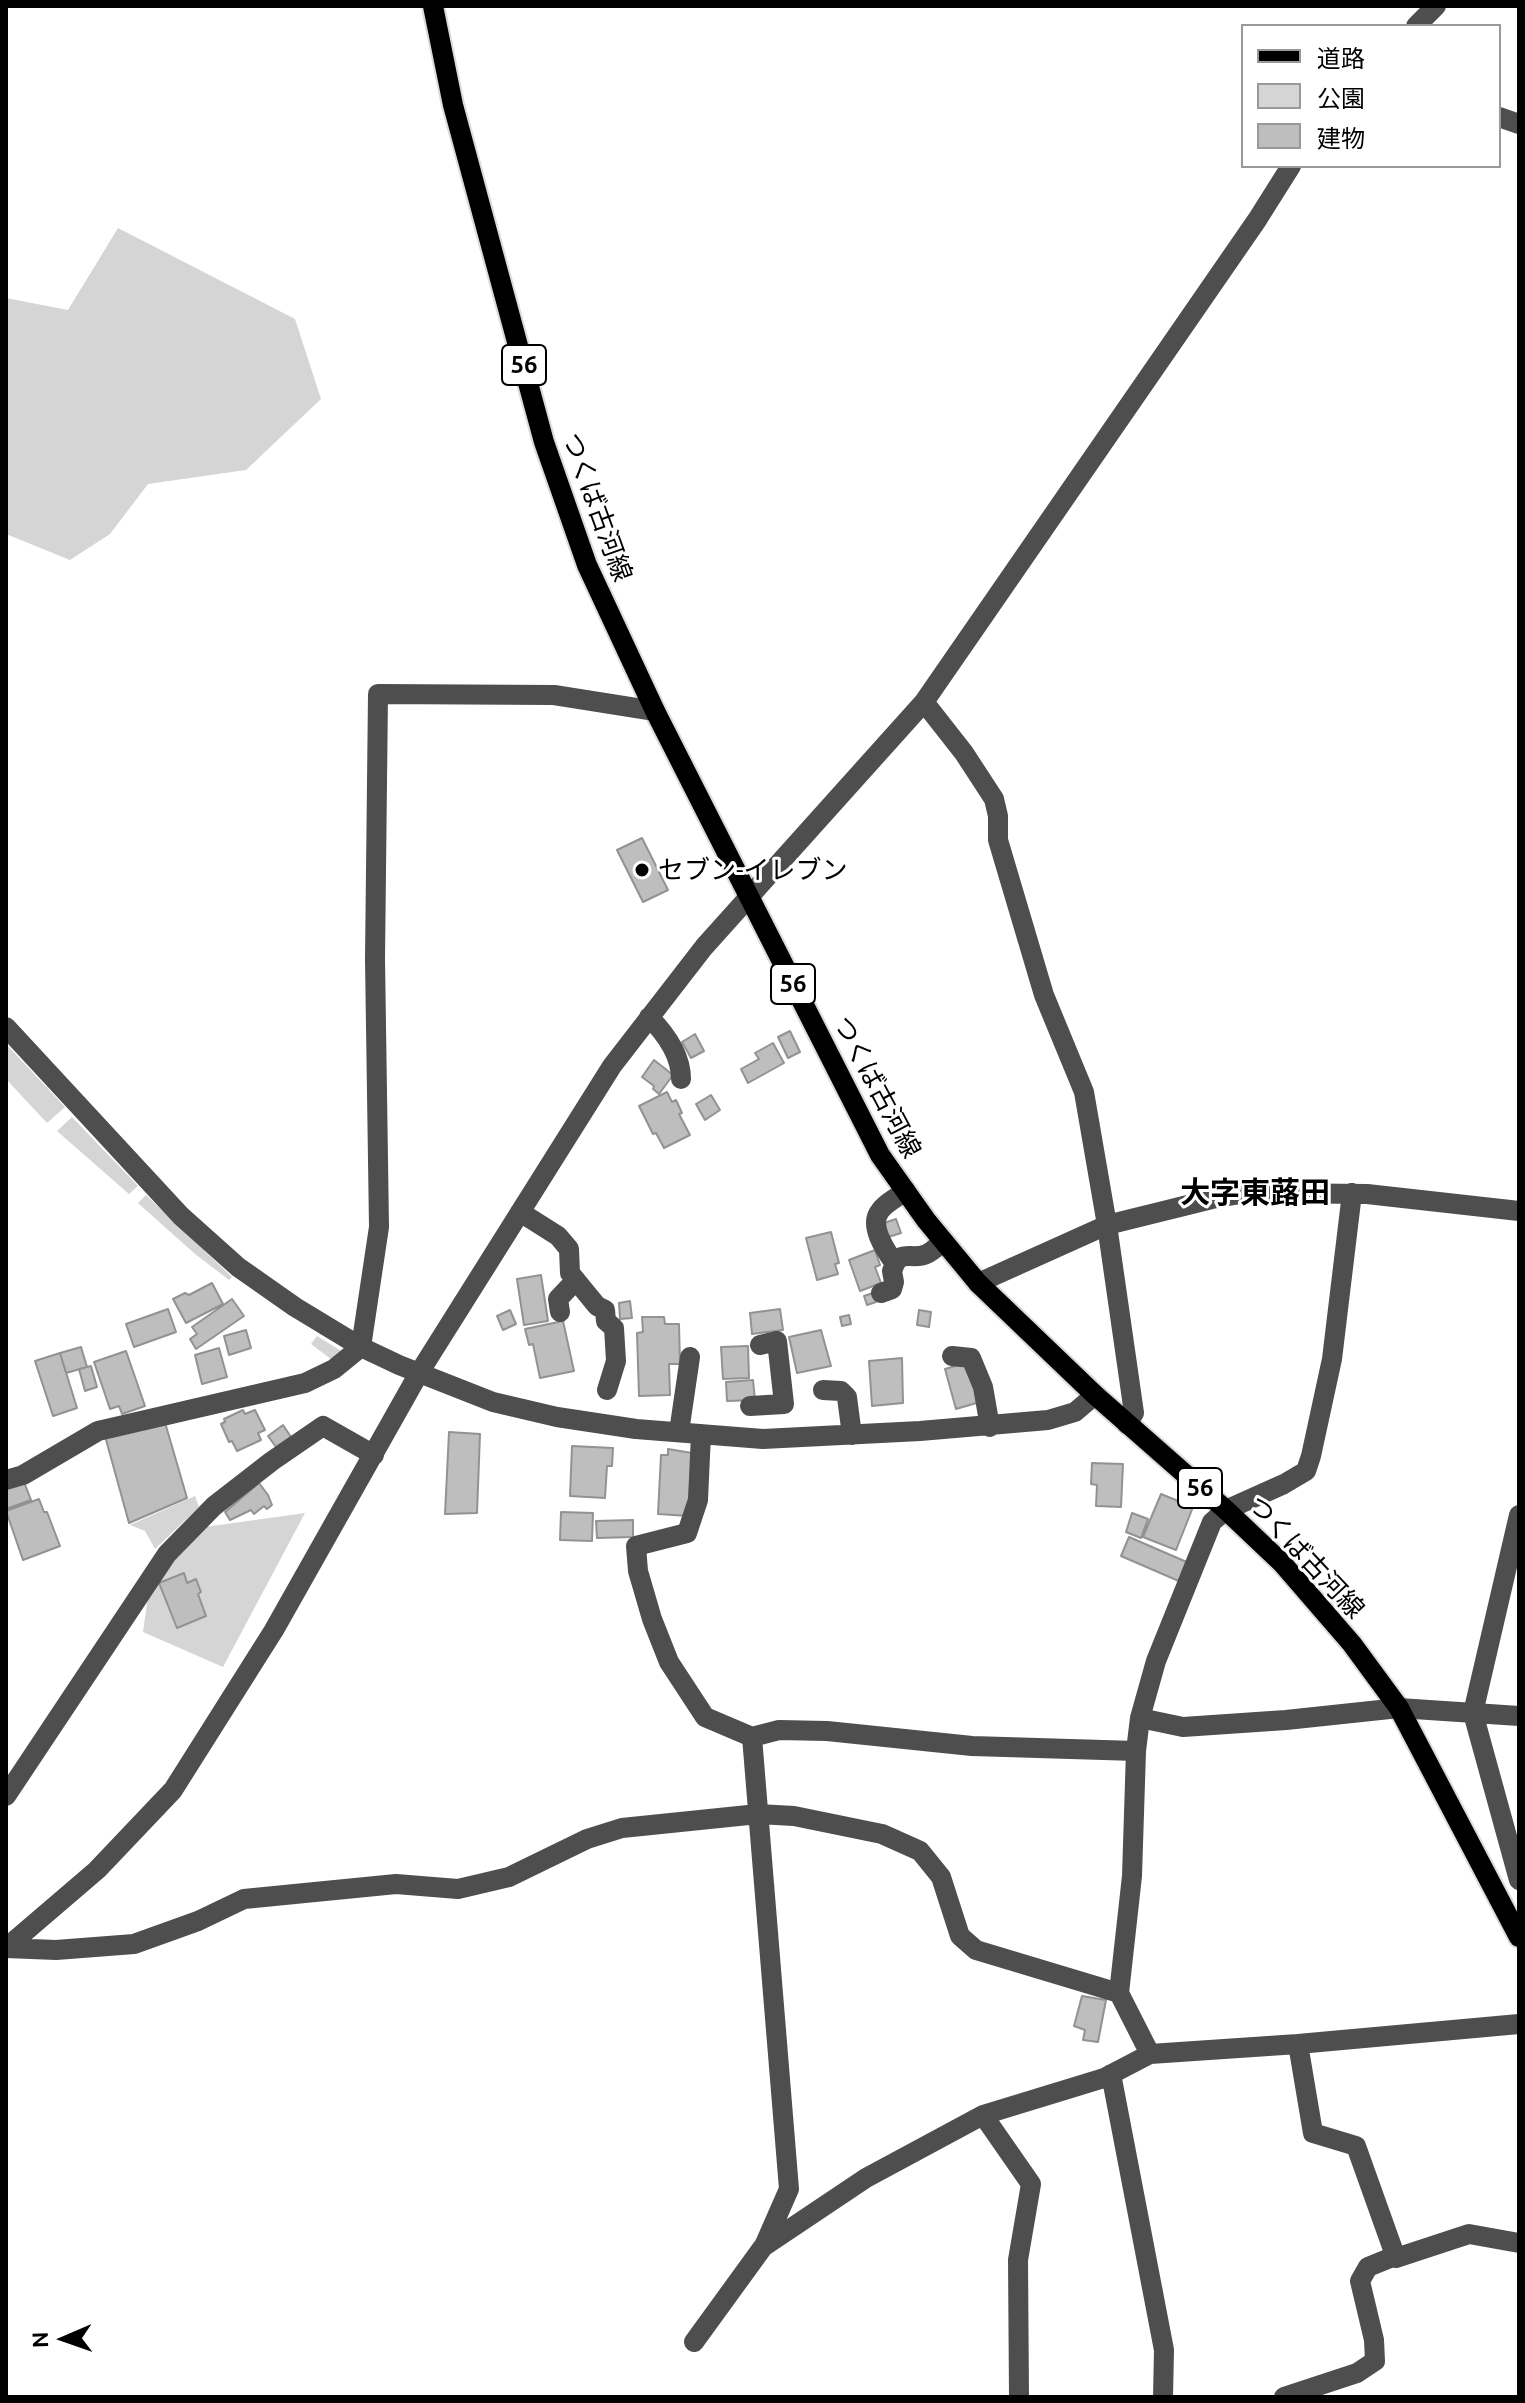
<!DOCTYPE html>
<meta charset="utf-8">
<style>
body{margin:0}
#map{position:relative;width:1525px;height:2403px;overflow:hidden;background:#fff;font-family:Ubuntu,"Noto Sans JP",sans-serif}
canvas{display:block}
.frame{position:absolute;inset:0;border:8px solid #000;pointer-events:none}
.legend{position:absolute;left:1241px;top:24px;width:260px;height:144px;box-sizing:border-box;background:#fff;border:2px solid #999;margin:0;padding:10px 14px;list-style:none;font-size:24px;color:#000}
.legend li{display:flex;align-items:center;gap:16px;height:40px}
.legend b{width:40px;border:2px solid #999}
.north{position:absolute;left:24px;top:2299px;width:80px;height:80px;-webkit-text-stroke:6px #fff;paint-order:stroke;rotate:268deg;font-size:22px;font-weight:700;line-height:32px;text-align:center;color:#000}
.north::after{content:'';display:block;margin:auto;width:28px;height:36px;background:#000;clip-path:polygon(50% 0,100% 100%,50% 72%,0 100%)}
</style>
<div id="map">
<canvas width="1525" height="2403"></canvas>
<div class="frame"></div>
<ul class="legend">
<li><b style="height:10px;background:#000"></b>道路</li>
<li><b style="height:22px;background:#d5d5d5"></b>公園</li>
<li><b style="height:22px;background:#bebebe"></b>建物</li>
</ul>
<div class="north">N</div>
</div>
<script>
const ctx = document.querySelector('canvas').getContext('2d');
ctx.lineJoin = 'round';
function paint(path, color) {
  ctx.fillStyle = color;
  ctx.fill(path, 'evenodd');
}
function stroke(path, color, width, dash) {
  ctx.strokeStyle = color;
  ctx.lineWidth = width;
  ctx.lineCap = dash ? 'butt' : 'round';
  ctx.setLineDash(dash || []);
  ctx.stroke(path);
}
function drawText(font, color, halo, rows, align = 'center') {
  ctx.font = font + ' Ubuntu,"Noto Sans JP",sans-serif';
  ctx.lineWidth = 6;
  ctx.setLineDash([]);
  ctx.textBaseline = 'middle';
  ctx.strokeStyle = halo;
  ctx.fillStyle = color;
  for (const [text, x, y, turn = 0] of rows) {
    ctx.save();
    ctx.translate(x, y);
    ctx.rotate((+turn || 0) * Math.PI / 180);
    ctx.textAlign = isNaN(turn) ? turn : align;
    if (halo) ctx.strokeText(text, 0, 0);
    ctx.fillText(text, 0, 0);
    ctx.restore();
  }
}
paint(new Path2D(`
 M118,228L295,319L321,399L246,470L148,484L110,534L70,560L6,534V298L68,310Z
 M6,1044L65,1107L47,1123L6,1079Z
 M72,1117L138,1186L129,1194L57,1131Z
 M146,1195L232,1277L229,1280L195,1254L138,1203Z
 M317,1336L343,1352L336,1363L311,1344Z
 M195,1496L199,1507L155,1549L145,1531L130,1525Z
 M305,1513L223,1667L143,1632L148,1596L177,1554L205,1527Z`), '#d5d5d5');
const building = new Path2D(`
 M642,838L668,890L643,902L617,850Z
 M790,1031L800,1052L788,1058L778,1037Z
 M695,1034L704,1051L691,1058L682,1042Z
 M773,1043L784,1063L748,1083L741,1069L759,1059L755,1053Z
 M654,1060L673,1075L659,1094L653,1089L654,1086L642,1077Z
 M667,1092L672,1102L676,1100L682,1113L679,1114L690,1135L664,1148L656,1133L653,1134L639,1106Z
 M711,1095L720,1110L705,1120L696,1104Z
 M896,1219L901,1233L885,1238L881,1224Z
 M831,1232L839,1263L835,1264L838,1274L817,1280L806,1238Z
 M875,1250L880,1265L875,1267L881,1283L860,1291L849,1260Z
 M541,1275L548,1321L524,1325L517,1279Z
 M212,1283L223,1304L186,1323L173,1299L185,1293L189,1295Z
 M873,1293L876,1302L867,1305L864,1296Z
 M232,1299L244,1316L196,1349L190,1339L197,1334L192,1327Z
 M630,1301L632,1318L620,1319L619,1303Z
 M168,1309L176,1332L134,1347L126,1324Z
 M780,1309L783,1330L752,1334L750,1313Z
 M510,1310L516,1324L503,1330L497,1316Z
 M919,1310L931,1312L929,1327L917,1325Z
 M849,1315L851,1324L842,1326L840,1317Z
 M642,1317H664L665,1324H679L680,1364H669L670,1395L639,1396L637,1333L643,1332Z
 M563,1321L574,1371L540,1378L533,1344L529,1345L525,1329Z
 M246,1330L251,1348L229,1355L224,1336Z
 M821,1330L831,1366L797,1373L789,1337Z
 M748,1346L749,1378L723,1379L721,1347Z
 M81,1347L87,1367L66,1373L60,1353Z
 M219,1348L227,1377L202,1384L195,1355Z
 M126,1351L145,1406L122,1414L119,1406L110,1409L94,1362Z
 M60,1353L77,1408L53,1416L35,1361Z
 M902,1358L903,1403L872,1406L869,1361Z
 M969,1362L980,1402L956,1409L945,1369Z
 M91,1366L97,1387L85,1391L79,1369Z
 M753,1380L755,1400L727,1401L726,1382Z
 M243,1410L245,1414L255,1410L265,1430L258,1433L261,1440L237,1451L232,1441L229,1442L221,1424L225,1422L224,1419Z
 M164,1419L187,1498L129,1523L105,1436Z
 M283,1425L291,1437L276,1447L268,1436Z
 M449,1432L480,1434L477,1513L445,1514Z
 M572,1446L613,1448L612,1466H607L605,1498L570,1496Z
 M668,1449L692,1453L688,1516L658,1514L661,1455H668Z
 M1092,1463L1123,1464L1121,1507L1096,1506L1097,1485L1091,1484Z
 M24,1482L31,1500L6,1509V1488Z
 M259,1483L268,1495L272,1505L267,1509L264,1506L254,1514L251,1510L230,1520L225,1512Z
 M1161,1494L1193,1507L1176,1550L1143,1537Z
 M39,1499L44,1512H47L60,1546L23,1560L6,1511Z
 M561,1512L593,1513L592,1541L560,1540Z
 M1132,1513L1148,1519L1141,1538L1126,1532Z
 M633,1520V1537L597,1538L596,1521Z
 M1129,1537L1189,1563L1181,1582L1121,1556Z
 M184,1573L187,1583L196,1579L201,1592L198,1594L206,1616L177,1628L159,1583Z
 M1082,1996L1106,2000L1098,2042L1083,2040L1085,2030L1074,2026Z`);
paint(building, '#bebebe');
stroke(building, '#929292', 2);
const major = new Path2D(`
 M433,6L453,105L544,442L587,565L655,711L880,1155L926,1220L978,1283L1095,1395L1226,1510L1282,1563L1352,1644L1399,1708L1519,1937`);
stroke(major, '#dbdbdb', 24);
stroke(new Path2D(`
 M1416,26L1436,6
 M1499,117L1519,124
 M924,702L964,753L994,799L998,816V840L1044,995L1084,1092L1107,1225L978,1283
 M649,1017C665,1033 681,1055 681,1079
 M6,1027L181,1216L238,1267L295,1307L361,1347L399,1365L493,1402L557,1417L636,1429L763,1439L920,1431L1048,1420L1075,1412L1095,1395
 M520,1212L558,1236L569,1249L570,1273L597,1306L605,1310L606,1321L614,1328L616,1361L607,1390
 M895,1264C886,1251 868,1226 880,1211C886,1202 898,1198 905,1190
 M881,1293L892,1289L894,1282L892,1271C899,1252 904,1257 919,1256C928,1256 937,1247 943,1241
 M560,1312L558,1299L576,1280
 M952,1356L971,1358L983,1387L990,1427
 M823,1390L841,1391L847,1397L848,1405L852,1435
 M750,1406L784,1404L777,1341L760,1345
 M1127,1424L1134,1413L1107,1225L1212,1199L1240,1194L1263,1193L1367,1194L1519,1211
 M679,1432L690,1357
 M701,1434L698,1500L687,1533L636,1546L638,1571L652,1619L669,1662L705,1717L752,1737L779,1730L827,1731L972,1746L1136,1751
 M6,1480L23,1475L98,1431L305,1383L334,1369L361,1347L379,1227L375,959L378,694L554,695L655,711
 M1519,1515L1473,1713L1519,1880
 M1140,1718L1183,1727L1286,1720L1399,1708L1519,1716
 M752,1737L789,2189L764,2246
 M6,1796L167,1554L214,1506L272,1461L323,1426L374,1455
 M6,1948L97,1870L173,1790L274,1630L419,1373L612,1066L704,947L924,702L1257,220L1291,166
 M6,1948L56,1950L134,1944L198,1921L244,1899L396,1884L458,1889L509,1877L587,1839L622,1828L758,1814L794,1816L882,1834L920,1851L941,1877L960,1936L976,1950L1119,1993L1150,2054
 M1119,1993L1132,1876L1136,1751L1140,1718L1156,1661L1212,1522L1226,1510L1284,1484L1306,1471L1311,1456L1332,1359L1352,1193
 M1519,2024L1298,2044L1313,2133L1356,2146L1396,2258L1469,2234L1519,2243
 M1111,2074L1164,2350L1163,2397
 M983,2115L1031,2184L1018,2260L1019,2397
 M694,2342L763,2247L866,2178L983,2115L1104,2078L1150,2054L1298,2044
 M1284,2397L1357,2373L1375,2361L1374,2340L1360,2281L1368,2267L1395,2256`), '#4e4e4e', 20);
stroke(major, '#000', 20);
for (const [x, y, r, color] of [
 [642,870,8,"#000"]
]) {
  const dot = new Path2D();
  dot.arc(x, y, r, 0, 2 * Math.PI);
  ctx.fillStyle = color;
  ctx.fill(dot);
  stroke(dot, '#fff', 3);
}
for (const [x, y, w] of [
 [524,365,44],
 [793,984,44],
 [1200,1488,44]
]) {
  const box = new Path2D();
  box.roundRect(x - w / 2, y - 20, w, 40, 6);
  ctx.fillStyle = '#fff';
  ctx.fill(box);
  stroke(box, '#000', 2);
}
drawText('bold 24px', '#000', null, [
 ["56",524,365],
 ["56",793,984],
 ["56",1200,1488]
]);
drawText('26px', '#000', '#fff', [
 ["つくば古河線",597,507,70],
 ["つくば古河線",877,1087,62],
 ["つくば古河線",1306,1557,47]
]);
drawText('26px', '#000', '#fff', [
 ["セブン-イレブン",658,870]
], 'left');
drawText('bold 30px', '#000', '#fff', [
 ["大字東蕗田",1255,1193]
]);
</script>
